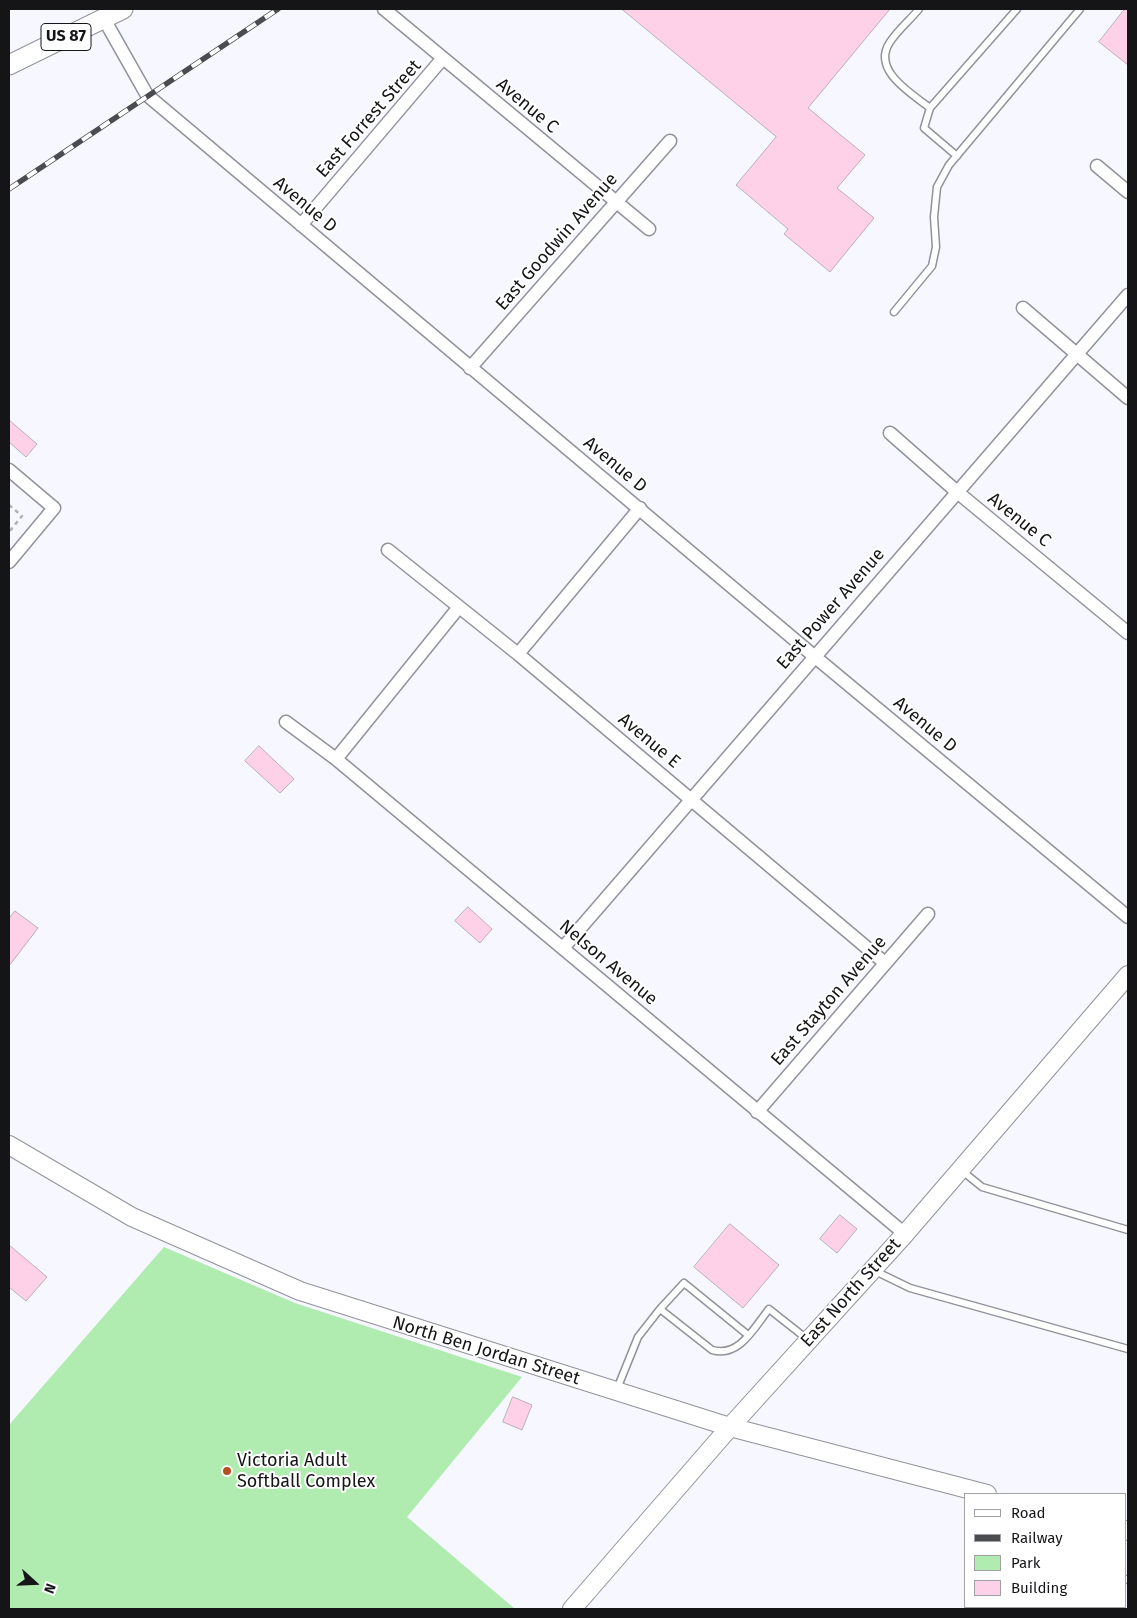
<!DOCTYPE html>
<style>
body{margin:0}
#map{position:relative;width:1137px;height:1618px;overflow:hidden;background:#f6f7ff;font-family:"Fira Sans",sans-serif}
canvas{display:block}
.frame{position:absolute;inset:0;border:10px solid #151518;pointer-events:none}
.legend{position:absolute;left:964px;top:1493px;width:162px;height:115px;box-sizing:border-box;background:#fff;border:1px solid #a1a1a3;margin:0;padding:6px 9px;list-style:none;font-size:15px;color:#151518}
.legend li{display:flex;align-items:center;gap:10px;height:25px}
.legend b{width:25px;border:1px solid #a1a1a3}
.north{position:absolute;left:10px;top:1558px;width:50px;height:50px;-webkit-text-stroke:4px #fff;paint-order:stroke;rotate:110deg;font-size:14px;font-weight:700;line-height:20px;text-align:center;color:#151518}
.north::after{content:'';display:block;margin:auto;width:18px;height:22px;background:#151518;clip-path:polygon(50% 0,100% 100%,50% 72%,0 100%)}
</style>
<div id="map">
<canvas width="1137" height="1618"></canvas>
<div class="frame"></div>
<ul class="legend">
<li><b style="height:6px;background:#fff"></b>Road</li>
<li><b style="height:6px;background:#4b4c50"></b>Railway</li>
<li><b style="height:14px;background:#b0ebb0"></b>Park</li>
<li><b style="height:14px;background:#ffd1e9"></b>Building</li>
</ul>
<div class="north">N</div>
</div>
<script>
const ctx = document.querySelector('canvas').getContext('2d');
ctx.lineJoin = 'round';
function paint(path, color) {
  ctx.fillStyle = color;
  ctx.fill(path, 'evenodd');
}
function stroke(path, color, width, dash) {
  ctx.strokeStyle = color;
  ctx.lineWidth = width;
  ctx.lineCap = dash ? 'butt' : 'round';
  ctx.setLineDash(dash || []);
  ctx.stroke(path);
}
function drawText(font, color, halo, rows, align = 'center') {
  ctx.font = font + ' "Fira Sans",sans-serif';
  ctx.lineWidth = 4;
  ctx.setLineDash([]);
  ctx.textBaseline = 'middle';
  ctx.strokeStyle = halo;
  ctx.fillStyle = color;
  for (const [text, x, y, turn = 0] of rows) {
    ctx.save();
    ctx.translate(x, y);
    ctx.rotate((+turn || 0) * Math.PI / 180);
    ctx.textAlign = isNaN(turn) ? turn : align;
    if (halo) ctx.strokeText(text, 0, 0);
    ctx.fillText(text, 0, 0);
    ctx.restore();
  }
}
paint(new Path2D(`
 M164,1247L295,1303L522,1377L407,1517L515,1609H9V1425Z`), '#b0ebb0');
const building = new Path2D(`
 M622,9H890L808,108L865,155L837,188L874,218L830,272L784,234L788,229L736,185L776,137Z
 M1125,9H1128V65L1099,42Z
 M9,420L37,444L26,457L9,442Z
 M259,746L294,779L280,793L245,761Z
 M468,907L492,929L480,943L455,921Z
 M15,911L38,928L9,966V919Z
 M840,1215L857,1229L837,1253L820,1239Z
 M730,1224L779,1265L743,1308L694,1267Z
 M9,1245L47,1277L26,1301L9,1287Z
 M513,1397L532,1405L522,1430L503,1422Z`);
paint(building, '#ffd1e9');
stroke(building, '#b9afb4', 1);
const lane = new Path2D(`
 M919,9C910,20 898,30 890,42C871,70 911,93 930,108L924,128L957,156
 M930,108L1017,9
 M894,312L932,266L936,247L934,217L937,187L949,165L1080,9
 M961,1170L982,1187L1128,1230
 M875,1271L910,1288L1128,1349
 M660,1309L684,1283L748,1335
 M617,1389L638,1337L660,1309L712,1350C739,1358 754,1328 769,1309L807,1339
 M1126,1579L1128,1580
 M1077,1607L1088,1609
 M1047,1609L1048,1607`);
const street = new Path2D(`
 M384,9L649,229
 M104,19L147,95L814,656L1128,917
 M1097,166L1128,192
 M301,225L443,58
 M1023,308L1128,398
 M470,368L670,141
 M890,433L956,491L1128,633
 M9,470L54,508L9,562
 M388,550L518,654L885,963
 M518,654L640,508
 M286,722L336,759L905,1234
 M336,759L459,607
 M563,948L1128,295
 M757,1112L928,914`);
const secondary = new Path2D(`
 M9,1145L132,1217L300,1291L730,1427L987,1494
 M1126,1530L1128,1531
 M572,1609L730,1427L905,1234L1128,975`);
const primary = new Path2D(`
 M9,65L123,9`);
stroke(lane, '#91929b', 9);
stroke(street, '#91929b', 15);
stroke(secondary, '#91929b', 20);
stroke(primary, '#91929b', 21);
stroke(new Path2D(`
 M9,505L22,516L9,532`), '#b0b0b7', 2.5, [4, 4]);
stroke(lane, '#fff', 6);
stroke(street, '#fff', 12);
stroke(secondary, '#fff', 18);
stroke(primary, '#fff', 19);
const rail = new Path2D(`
 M9,189L278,9`);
stroke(rail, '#4b4c50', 5.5);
stroke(rail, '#fff', 4, [11]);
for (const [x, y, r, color] of [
 [227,1471,5,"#b65023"]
]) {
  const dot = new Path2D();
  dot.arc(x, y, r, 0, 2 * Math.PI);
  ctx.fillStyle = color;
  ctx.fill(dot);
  stroke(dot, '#fff', 2);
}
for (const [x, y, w] of [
 [66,37,50]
]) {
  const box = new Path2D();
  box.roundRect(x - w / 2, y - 13.5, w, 27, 4);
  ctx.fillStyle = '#fff';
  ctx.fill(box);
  stroke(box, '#151518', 1);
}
drawText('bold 16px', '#151518', null, [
 ["US 87",66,37]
]);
drawText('18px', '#151518', '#fff', [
 ["Avenue C",527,106,40],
 ["East Forrest Street",369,119,-49],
 ["Avenue D",305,205,40],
 ["East Goodwin Avenue",557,242,-49],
 ["Avenue D",615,465,40],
 ["Avenue C",1019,520,39],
 ["East Power Avenue",831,609,-49],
 ["Avenue D",925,725,40],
 ["Avenue E",649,741,40],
 ["Nelson Avenue",608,963,40],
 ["East Stayton Avenue",829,1001,-49],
 ["East North Street",851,1293,-48],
 ["North Ben Jordan Street",486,1351,17]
]);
drawText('18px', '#151518', '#fff', [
 ["Victoria Adult",237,1461],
 ["Softball Complex",237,1482]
], 'left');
</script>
